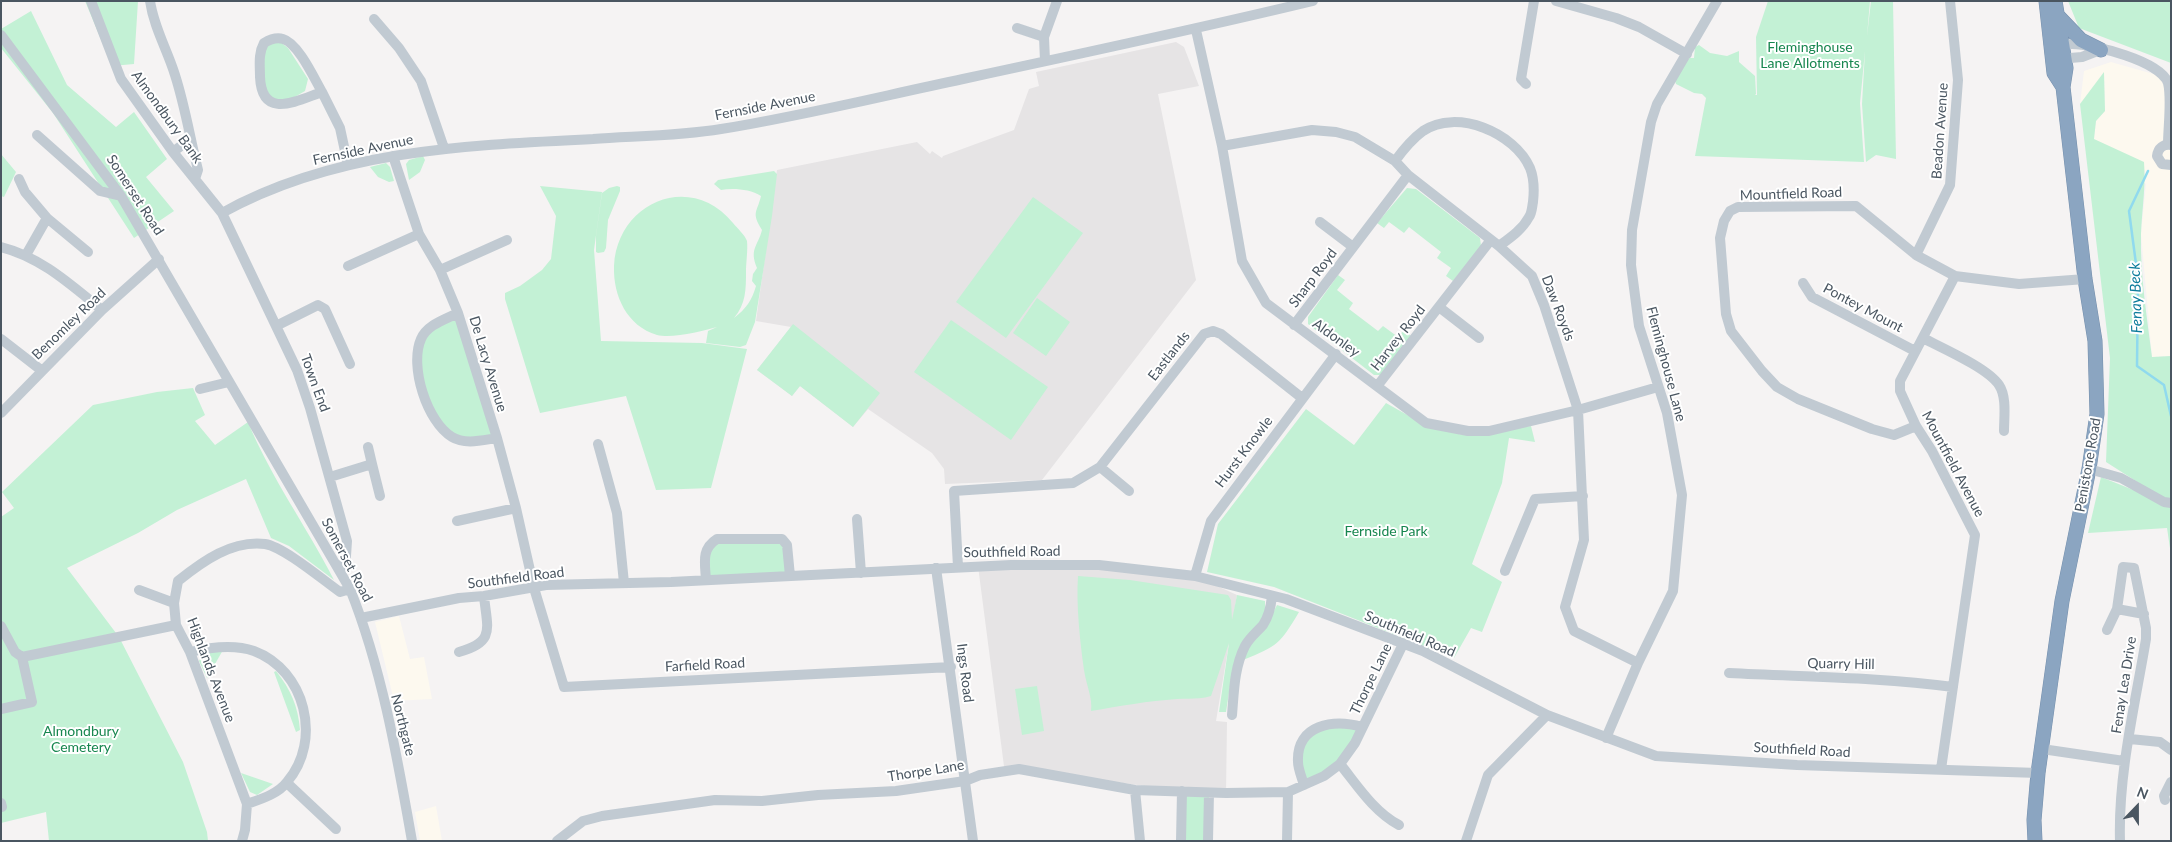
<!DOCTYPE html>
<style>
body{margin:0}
#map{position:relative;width:2172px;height:842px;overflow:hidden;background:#f5f3f3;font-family:Lato,sans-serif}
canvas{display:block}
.frame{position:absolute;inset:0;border:2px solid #4a5661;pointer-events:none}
.north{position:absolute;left:2112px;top:782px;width:50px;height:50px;-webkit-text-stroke:4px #fff;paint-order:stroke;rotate:22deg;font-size:14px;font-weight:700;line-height:20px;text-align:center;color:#4a5661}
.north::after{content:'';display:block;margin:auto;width:18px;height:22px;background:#4a5661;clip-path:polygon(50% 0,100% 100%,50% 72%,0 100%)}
</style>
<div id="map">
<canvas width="2172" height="842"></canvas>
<div class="frame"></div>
<div class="north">N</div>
</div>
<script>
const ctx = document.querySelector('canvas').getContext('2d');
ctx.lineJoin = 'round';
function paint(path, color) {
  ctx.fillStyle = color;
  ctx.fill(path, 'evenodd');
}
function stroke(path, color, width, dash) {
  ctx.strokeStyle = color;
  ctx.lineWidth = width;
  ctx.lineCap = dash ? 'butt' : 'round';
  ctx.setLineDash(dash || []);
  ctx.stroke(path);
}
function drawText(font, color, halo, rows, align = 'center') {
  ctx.font = font + ' Lato,sans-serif';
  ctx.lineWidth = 4;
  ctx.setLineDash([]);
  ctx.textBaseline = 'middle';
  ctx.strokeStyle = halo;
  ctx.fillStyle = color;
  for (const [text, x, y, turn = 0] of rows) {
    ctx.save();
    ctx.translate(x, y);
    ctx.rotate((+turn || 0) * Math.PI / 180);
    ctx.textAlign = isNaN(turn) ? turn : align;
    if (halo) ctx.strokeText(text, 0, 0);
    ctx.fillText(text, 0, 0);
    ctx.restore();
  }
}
paint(new Path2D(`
 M2111,62L2171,79V356L2152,357L2141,234L2146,184L2094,139L2096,121L2105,111L2104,73L2080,104L2084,71Z
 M399,616L410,659L424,657L432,699L394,701L375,622Z
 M436,806L442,841H420L415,812Z`), '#fdf9ef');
paint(new Path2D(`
 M1176,42L1184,47L1199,86L1158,94L1196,280L1042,480L945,484L944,469L932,453L868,409L853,427L800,386L792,396L757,370L791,327L756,321L777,170L917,142L930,154L932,151L942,158L943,156L1014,130L1029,89L1039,86L1036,72Z
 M1099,565L1195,576L1237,595L1216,721L1227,722L1226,793L1182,791L1019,769L1005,774L978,566Z`), '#e6e4e5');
paint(new Path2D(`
 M85,1H138L134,64L112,66Z
 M1768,1H1870L1867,36L1871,1H1893L1896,159L1876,155L1866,162L1862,104L1865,51L1860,103L1864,162L1695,156L1706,98L1702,94L1694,93L1676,84L1674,78L1689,58H1694L1695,47L1699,45L1710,53L1727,56L1739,51V62L1755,76L1756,94L1755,95H1757L1756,37Z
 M2068,1H2171V63L2079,28Z
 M31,11L67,85L116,127L134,112L167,159L146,177L174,211L134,238L53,113L1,48V29Z
 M279,41L288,48L308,79L305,91L288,101H273L263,89L260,53L268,43Z
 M2104,72L2105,111L2096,121L2094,139L2144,162C2146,187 2142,209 2141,234C2140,275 2147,317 2152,357L2171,356V500L2164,499L2106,462L2110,358L2080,104Z
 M1,154L16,172L4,197L1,196Z
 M423,156L425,160L420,172L409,180L406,164L409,160Z
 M386,163L390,167L394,181L389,182L378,177L370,167Z
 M774,171L777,174L772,216L755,322L746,345L740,347L706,343L708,331L717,327C703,331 672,339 657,335C627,326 613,296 614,266C617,202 691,171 733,223C737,228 745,235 747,241C748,250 746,262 746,272C746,289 746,304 734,318C746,309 752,300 756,286L752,281L753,274L757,268C749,249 758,246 762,230C751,212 757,213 761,196C750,189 733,188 721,190L714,184L718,180Z
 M540,186L602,192L594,250L601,341L702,343L747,349L711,488L656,490L626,396L540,413L505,299V293L520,286L542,270L551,259L556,216Z
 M617,186L620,187V191L608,220L606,248L604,252L598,253L596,252V236L602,193L609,188Z
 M1407,188L1416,189L1480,238L1481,246L1453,281L1446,276L1451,268L1437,258L1441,252L1409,227L1404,233L1389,222L1384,228L1377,223Z
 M1033,197L1083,233L1006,338L956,302Z
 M1338,275L1345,280L1337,290L1353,303L1349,309L1378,331L1383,326L1398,337L1404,330L1411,336L1381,375H1374L1308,324V317Z
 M1037,298L1070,322L1046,356L1013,333Z
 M458,313L497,438L452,437L422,392L421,339Z
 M951,320L1048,387L1011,440L914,372Z
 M793,324L880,393L853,427L800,386L792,396L757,370Z
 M193,388L205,415L195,421L215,445L248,422C271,478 307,527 334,580L289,546L271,538L246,479L177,510L138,533L67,568L119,637L183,762L207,832L208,841H49L46,812L1,823V517L14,508L2,492L93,405L157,392Z
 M1386,403L1427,426L1463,435L1531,426L1535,442L1509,438L1502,483L1472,564L1502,582L1482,632L1471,628L1454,658L1274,587L1207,572L1218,524L1306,409L1354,445Z
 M2101,477L2171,505V555L2167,528L2088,533Z
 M782,539L790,576L704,579L709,544Z
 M1078,576L1130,580L1228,595L1231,600L1232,620L1237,595L1265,601V613L1232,673L1226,712H1219L1229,643L1211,696C1199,700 1189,698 1177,699C1148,701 1120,706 1091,711C1093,699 1086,684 1084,670C1080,642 1076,604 1078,576Z
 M1277,605L1299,612C1280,644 1278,646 1243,660L1247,649L1265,628Z
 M223,650L207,678L199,661L204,652Z
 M276,671C291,690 298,706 300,730L296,732L274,672Z
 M1037,686L1044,731L1022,735L1015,689Z
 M1362,727L1340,764L1304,785L1298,754L1316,728Z
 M241,773L273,784L257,795L250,792Z
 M1182,791L1209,793L1208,841H1181Z`), '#c3f1d5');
stroke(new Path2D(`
 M2148,171L2129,211L2138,279L2137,366L2164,385L2171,416`), '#90daee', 2.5);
const highway = new Path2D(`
 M2046,1L2054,73L2063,87
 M2059,17L2081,40L2101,50
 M2035,841L2034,820L2038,773L2062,601L2089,469L2097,414L2095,341L2085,279L2063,87L2066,68L2055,1`);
stroke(highway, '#7690ad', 15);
stroke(new Path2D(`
 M91,1L121,79L173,152L222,213L276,326L297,370L310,408L347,541L346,556L341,572
 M150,1C154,28 167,49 175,75C185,106 190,138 198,170L195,179
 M1556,1L1616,18L1639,27L1687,54
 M374,19L399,48L421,81L444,148
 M1017,28L1044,37
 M1196,30L1222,146L1242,261L1266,303L1426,423L1468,431H1489L1578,410L1658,387
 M1,35L121,196L350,589C382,669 397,756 412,841
 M2057,46C2062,45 2067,44 2072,44C2093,44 2161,61 2168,83C2172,99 2168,127 2168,144
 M2058,59L2082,57L2100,50
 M1045,61L1044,37L1057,1
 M1526,84L1521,79L1534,1
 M322,92C314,78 298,43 283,39C276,37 269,40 264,43C258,54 260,65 260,77C262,120 296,101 322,92L340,128L348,165
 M37,135L100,191L121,196
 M2171,145C2163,144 2158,148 2157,156L2162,164L2171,165
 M1222,146L1312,130L1336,132L1355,137L1395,161L1408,175L1499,246L1532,276L1544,305L1578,410L1584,540L1565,607L1574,631L1638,663
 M173,152L190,139
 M393,156L419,234L440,270L458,313L497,438L516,508L534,588L564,687L951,667
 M1395,161C1403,150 1412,139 1423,131C1457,108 1515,133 1530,168C1534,178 1534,193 1533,202C1532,207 1532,213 1529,217C1522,230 1510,238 1499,246
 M19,179L25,192L47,218L26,255
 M222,213C335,150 467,145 593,139C635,136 679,136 721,129C802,116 882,96 963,79C1080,54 1197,29 1313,1
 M47,218L88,252
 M1320,222L1353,247
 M1,247C41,257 71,285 102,310
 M1916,255L1950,185L1958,80L1950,1
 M348,266L419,234
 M440,270L507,240
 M1803,283L1812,297L1915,351
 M1439,307L1479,338
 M458,313C444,320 427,325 421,339C409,366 427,422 452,437C465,445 483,440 497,438
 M1294,325L1408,175
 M276,326L318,305L325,309L350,364
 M1923,338C1942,348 1988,368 1999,385C2007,397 2004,417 2004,431
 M1,339L41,370
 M1378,385L1490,241
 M200,389L229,382
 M1,413L102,310L159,259
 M1916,426L1894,435L1872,429L1798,399L1777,387L1762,371L1731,331L1726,314L1720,238L1724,221L1730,211L1738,207L1856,206L1916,255L1955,276L2019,284L2085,279
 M598,444L617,513L624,583
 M368,447L372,464
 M1100,467L1129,491
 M2089,469L2121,478L2164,502L2171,503
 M330,477L372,464L380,496
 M857,519L861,573
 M457,521L516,508
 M958,567L954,491L1073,483L1100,467L1204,334L1213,331L1221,334L1302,398
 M936,568L973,841
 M1505,571L1535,499L1583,496
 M1195,576L1211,521L1336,354
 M706,580C705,563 701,549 717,539H782L787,545L790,576
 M139,590L174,603
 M2117,609L2144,614
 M361,618L459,598L484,596L546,585L671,582L1011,565H1099L1195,576L1286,599L1423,651L1547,715L1656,756L1797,765L2038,773
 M1,626L15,652L22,657
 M2107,630L2117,609L2123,567L2134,568L2146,628V639C2135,705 2118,774 2120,841
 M190,652C211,647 234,644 254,651C305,670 323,740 287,782C278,794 261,799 247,804
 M459,652C496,642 487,628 484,596
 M1729,673C1804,677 1878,677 1953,687
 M1,709L32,702L22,657L176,625
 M1232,715C1234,692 1234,668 1245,646C1250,637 1257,632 1263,625C1269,616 1271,606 1272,596
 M1606,738L1638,663L1673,591L1682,495L1667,413L1639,326L1631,265L1632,230L1651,122L1657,104L1717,1
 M2130,739L2160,742L2171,750
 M2042,749L2124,761
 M1340,764C1357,785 1374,812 1399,825
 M1941,769L1975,535L1932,451L1916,426L1900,391V381L1955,276
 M287,783L336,829
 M1304,785C1302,778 1298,769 1298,762C1296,724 1334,719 1362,727
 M1135,790L1140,841
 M2165,800L2164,796L2171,782
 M1,803L2,807
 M242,841L245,830L247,804L190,652L176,625L174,603L178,581C203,561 232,540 265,544C284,547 323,580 340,592L350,589
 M557,841L583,821L602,816L715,800L762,801L818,795L896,791L965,781L980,775L1019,769L1135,790L1226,793L1288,792L1324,776L1340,764L1355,743L1403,644
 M1181,841L1182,791
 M1208,841L1209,793
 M1287,841L1288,792
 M1466,841L1488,775L1547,715`), '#c1cad2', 10);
stroke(highway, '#8ba5c1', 14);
drawText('14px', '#17864f', '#fff', [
 ["Fleminghouse",1810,47],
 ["Lane Allotments",1810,63],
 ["Fernside Park",1386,531],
 ["Almondbury",81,731],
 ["Cemetery",81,747]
]);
drawText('14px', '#4a5661', '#fff', [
 ["Fernside Avenue",765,106,-11],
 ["Almondbury Bank",167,117,54],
 ["Beadon Avenue",1940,131,-86],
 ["Fernside Avenue",363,150,-12],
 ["Mountfield Road",1791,194,-2],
 ["Somerset Road",135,195,57],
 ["Sharp Royd",1313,278,-53],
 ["Daw Royds",1558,308,69],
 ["Pontey Mount",1863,308,28],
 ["Benomley Road",69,324,-44],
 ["Aldonley",1336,338,36],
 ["Harvey Royd",1398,338,-52],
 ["Eastlands",1169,356,-52],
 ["De Lacy Avenue",488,364,73],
 ["Fleminghouse Lane",1666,364,75],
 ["Town End",315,383,70],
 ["Hurst Knowle",1244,452,-53],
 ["Mountfield Avenue",1953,464,62],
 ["Penistone Road",2088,465,-80],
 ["Southfield Road",1012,552,-1],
 ["Somerset Road",347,560,62],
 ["Southfield Road",516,578,-7],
 ["Southfield Road",1410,634,23],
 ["Quarry Hill",1841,664,1],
 ["Farfield Road",705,665,-3],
 ["Highlands Avenue",211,670,69],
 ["Ings Road",965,673,83],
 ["Thorpe Lane",1371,679,-64],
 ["Fenay Lea Drive",2124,685,-81],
 ["Northgate",403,725,76],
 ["Southfield Road",1802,750,3],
 ["Thorpe Lane",926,771,-9]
]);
drawText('italic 15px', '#0c7c9b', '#fff', [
 ["Fenay Beck",2136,298,-92]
]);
</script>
